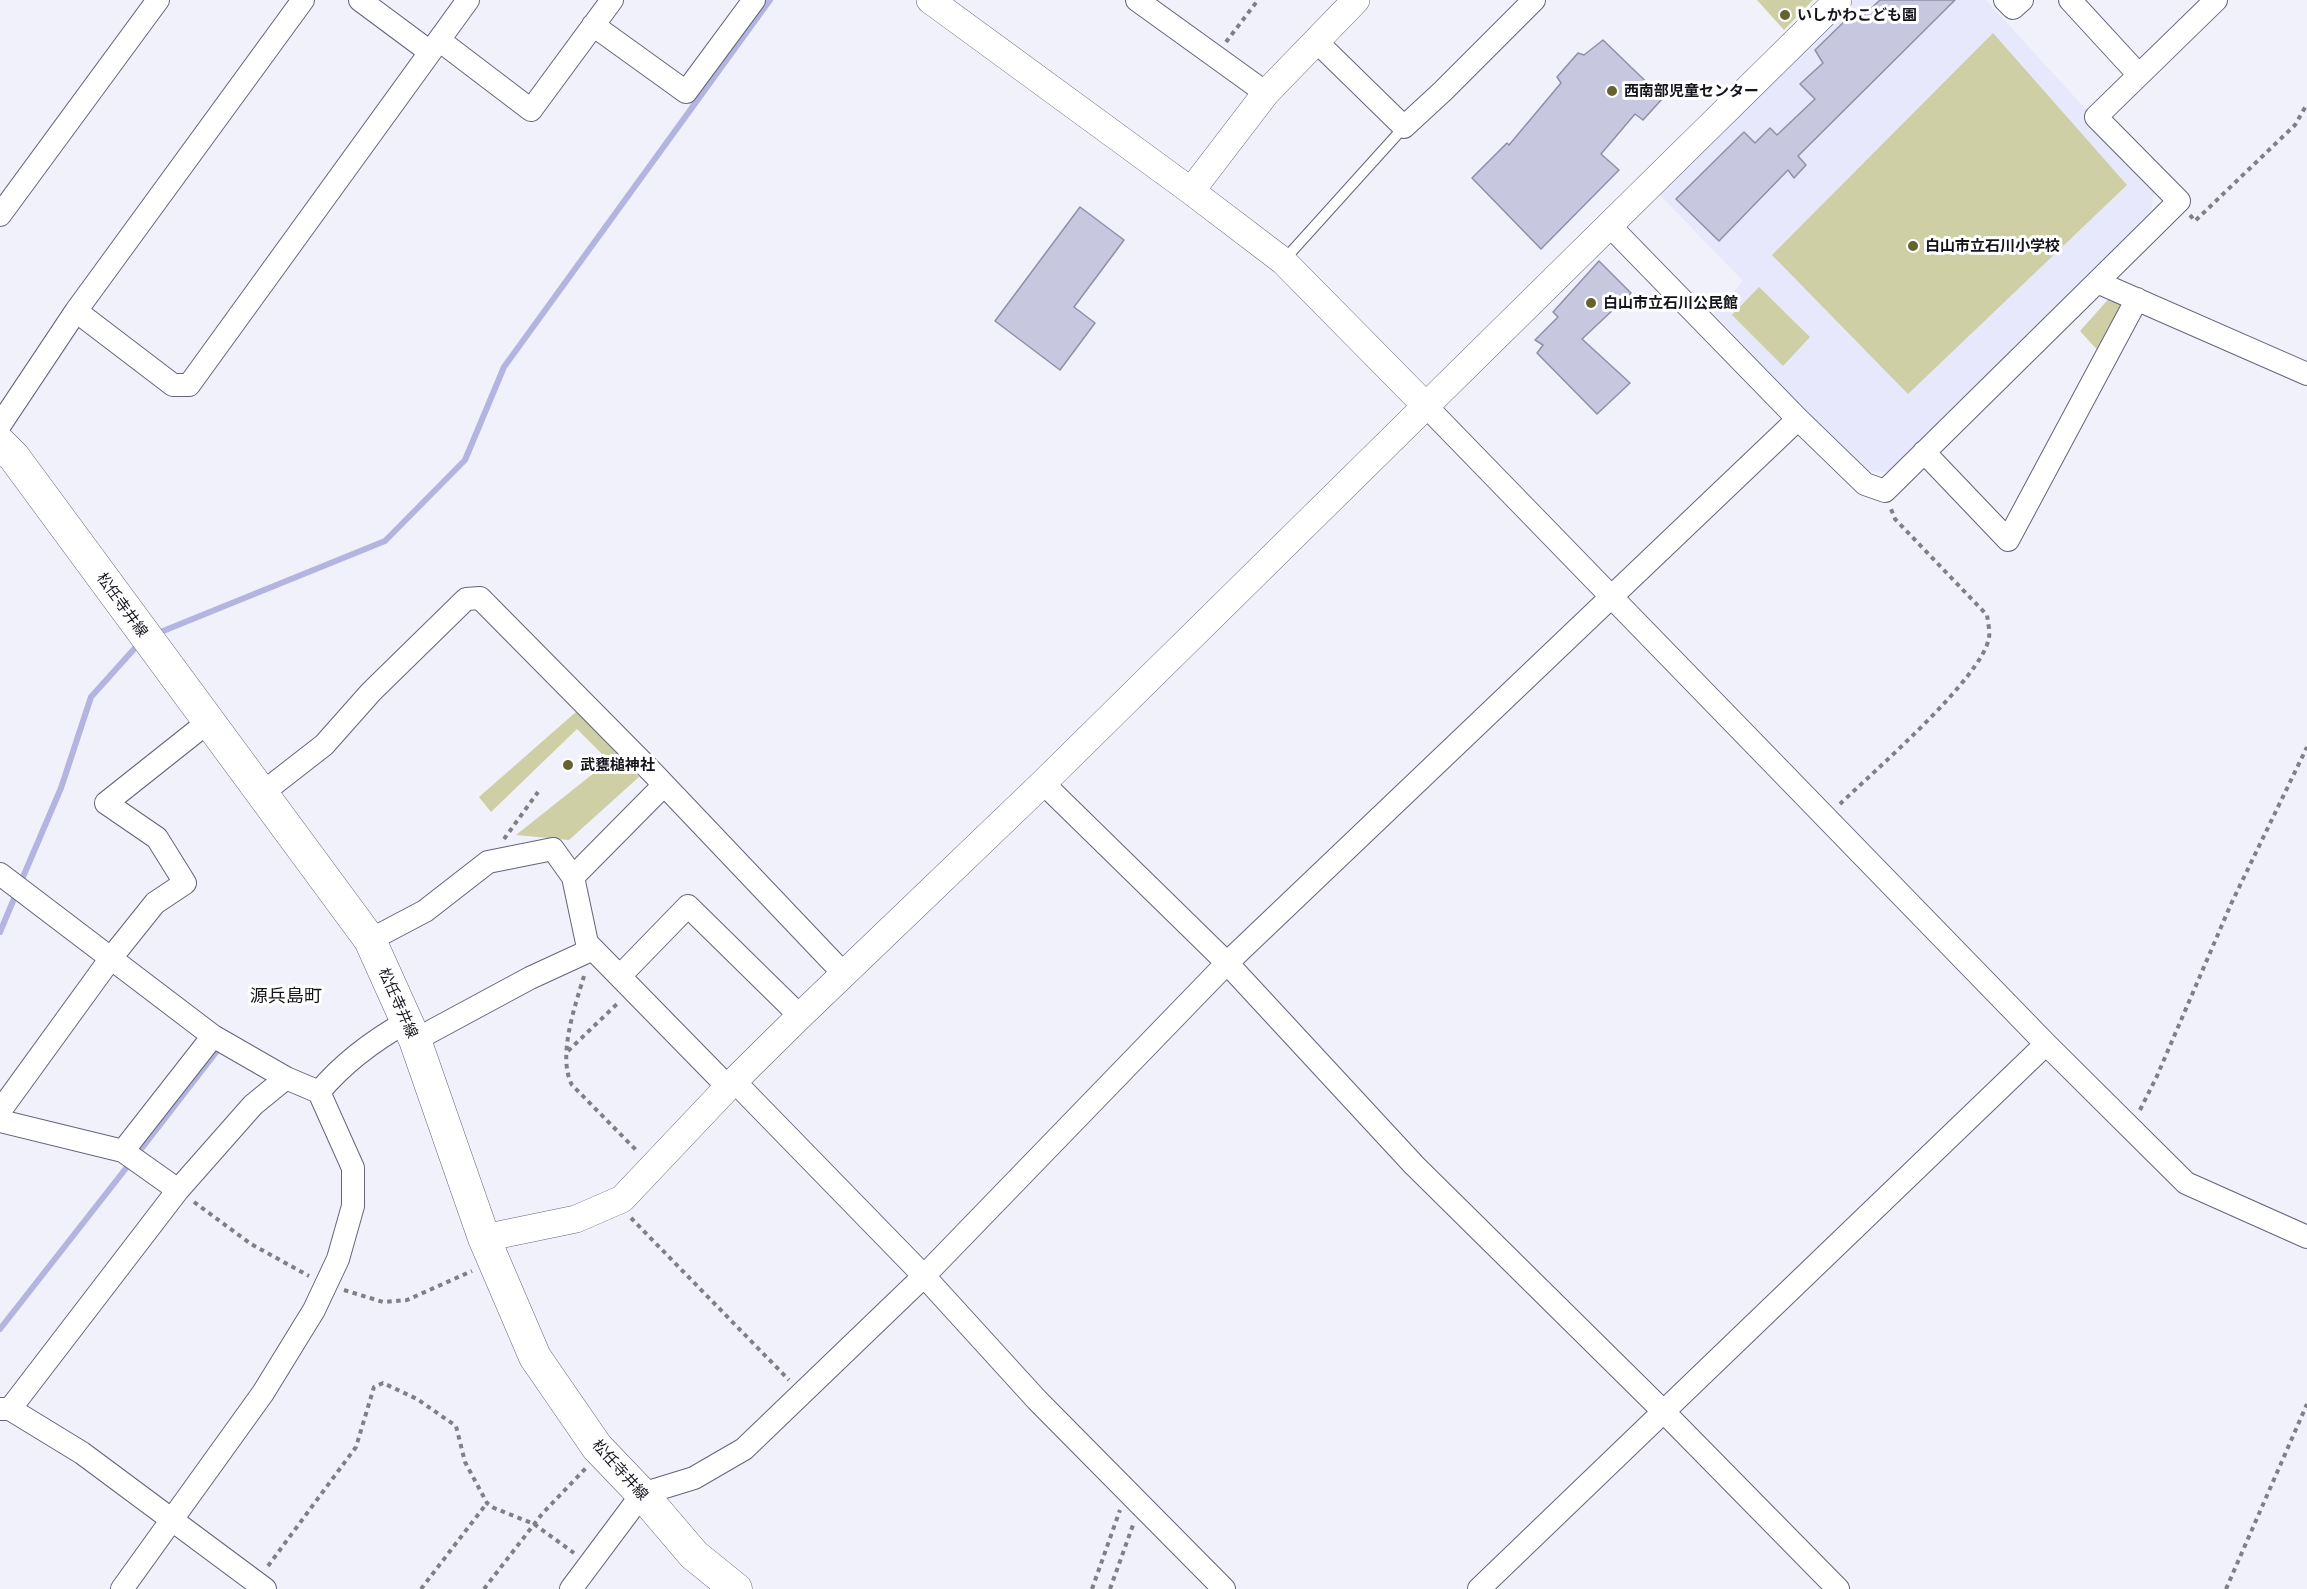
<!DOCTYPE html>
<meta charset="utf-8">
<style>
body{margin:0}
canvas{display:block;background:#f1f1fb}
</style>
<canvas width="2307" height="1589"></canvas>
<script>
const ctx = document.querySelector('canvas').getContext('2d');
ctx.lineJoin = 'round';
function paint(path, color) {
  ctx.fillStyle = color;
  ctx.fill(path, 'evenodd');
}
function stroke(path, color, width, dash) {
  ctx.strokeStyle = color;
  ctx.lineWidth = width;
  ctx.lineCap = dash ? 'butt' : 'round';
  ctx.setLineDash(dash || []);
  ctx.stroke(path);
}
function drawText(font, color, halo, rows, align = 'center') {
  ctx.font = font + ' "Asap Condensed","Noto Sans JP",sans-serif';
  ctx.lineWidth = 6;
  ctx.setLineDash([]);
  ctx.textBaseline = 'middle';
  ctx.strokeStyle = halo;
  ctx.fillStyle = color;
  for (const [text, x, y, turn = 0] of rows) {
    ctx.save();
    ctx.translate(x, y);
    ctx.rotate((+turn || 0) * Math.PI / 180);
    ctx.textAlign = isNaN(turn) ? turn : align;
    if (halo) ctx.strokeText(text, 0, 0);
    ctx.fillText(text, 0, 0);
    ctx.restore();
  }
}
paint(new Path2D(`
 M1853,0H1986L2155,185L2151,211L1888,472L1864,471L1714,314L1743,281L1658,193Z`), '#e7e8fb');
paint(new Path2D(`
 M1757,0H1813L1784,30Z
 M1993,33L2127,185L1908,394L1772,255Z
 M1759,287L1810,337L1783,366L1732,315Z
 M2113,294L2129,303L2101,354L2080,331Z
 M577,711L639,777L569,840L516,835L609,761L577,729L491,812L479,797Z`), '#cfcfa6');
stroke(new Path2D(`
 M163,631L385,541L465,460L504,367L770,0
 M20,884L61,788L91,697L135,648
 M0,932L16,894
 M142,1148L217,1051
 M0,1329L127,1167`), '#b3b4df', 6);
const building = new Path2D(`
 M1880,0H1955L1798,156L1806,165L1794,178L1788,170L1719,241L1676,199L1744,132L1755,143L1770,128L1777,135L1815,99L1800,84L1823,63L1815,50L1850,16L1861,18Z
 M1603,40L1663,98L1643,120L1635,114L1601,154L1619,170L1541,249L1472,178L1507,143L1509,145L1561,83L1557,77L1578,53L1584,55Z
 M1080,207L1124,240L1074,307L1095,323L1060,370L995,321Z
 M1599,261L1631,293L1582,339L1630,383L1597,414L1537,353L1543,345L1535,340L1558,317L1553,312Z`);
paint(building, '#c7c8e0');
stroke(building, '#8f90a7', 1.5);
const service = new Path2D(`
 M1284,260L1404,127`);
const minor = new Path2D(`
 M360,0L430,52
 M1137,0L1266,93
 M2005,0L2013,8L2022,0
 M2070,0L2139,75
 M593,25L686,92L754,0
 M439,40L531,110L612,0
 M1316,41L1404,127L1443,91L1534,0
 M0,215L158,0
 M1610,226L1798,419L1865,484L1885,491L2097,282L2307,374
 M2097,282L2179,201L2096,117L2216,0
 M76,311L173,385H189L468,0
 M1426,406L2046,1044L2186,1183L2307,1237
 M0,425L76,311L303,0
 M1924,452L2008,540L2137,299
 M1043,783L1227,963L1414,1165L1663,1411L1838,1589
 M261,794L324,745L371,692L466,599L480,598L653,773L845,975
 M0,874L213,1036L286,1078
 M573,877L664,785
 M370,940L425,911L488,862L553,849L573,877L587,943L728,1087
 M620,976L688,906L800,1016
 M415,1040L530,978L593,949
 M735,1082L924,1276L1037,1400L1224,1589
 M0,1111L111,958L155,903L185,883L157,838L106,803L208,722
 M0,1121L123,1151L178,1190
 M123,1151L213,1036
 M0,1409H10L82,1453L265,1589
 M10,1409L178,1190L253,1105L286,1078L319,1092
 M122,1589L263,1393L314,1310L338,1259L353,1206V1168L319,1092C344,1062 374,1040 408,1021
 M571,1589L642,1494L694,1478L744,1449L924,1276L1227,963L1798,419
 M1479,1589L2046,1044`);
const tertiary = new Path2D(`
 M930,0L1191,191L1283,261L1426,406
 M1191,191L1266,93L1356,0
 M484,1238L576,1219L622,1199L728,1087L800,1016L1043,783L1838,0`);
const secondary = new Path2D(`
 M0,443L14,457L370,940L415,1040L484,1238L535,1357L597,1447L642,1494L694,1555L736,1589`);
stroke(service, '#64657a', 12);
stroke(minor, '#64657a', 24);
stroke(tertiary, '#64657a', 28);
stroke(secondary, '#64657a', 33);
stroke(new Path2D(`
 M1226,42L1258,0
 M2190,215L2195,221L2295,125L2307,104
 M1840,804C1874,771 1981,679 1989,638C1990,631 1988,622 1987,615L1895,519L1891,509
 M504,839L538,792
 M584,976C575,1006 557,1057 572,1085L637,1151
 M568,1051L619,1002
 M2140,1110L2157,1076L2231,904L2307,747
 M194,1202L251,1244L309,1276
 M631,1218L789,1380
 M344,1290L383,1302L407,1300L472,1271
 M268,1566L356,1447L374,1387L383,1383L417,1399L456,1426L465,1462L487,1503L494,1508L534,1524L574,1553
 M421,1589L487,1503
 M484,1589L542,1514L586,1468
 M1092,1589L1120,1510
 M1110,1589L1133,1525
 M2226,1589L2307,1404`), '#7f7f87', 4, [4.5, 4.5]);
stroke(service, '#fff', 10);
stroke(minor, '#fff', 22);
stroke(tertiary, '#fff', 27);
stroke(secondary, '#fff', 32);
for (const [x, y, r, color] of [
 [1785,15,6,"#64632f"],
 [1612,91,6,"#64632f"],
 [1913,246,6,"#64632f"],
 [1591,303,6,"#64632f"],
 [568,765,6,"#64632f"]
]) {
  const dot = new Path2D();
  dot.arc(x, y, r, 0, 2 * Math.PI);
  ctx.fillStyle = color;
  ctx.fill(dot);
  stroke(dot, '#fff', 2);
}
drawText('bold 15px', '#14141c', '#fff', [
 ["いしかわこども園",1797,15],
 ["西南部児童センター",1624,91],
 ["白山市立石川小学校",1925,246],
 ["白山市立石川公民館",1603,303],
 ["武甕槌神社",580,765]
], 'left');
drawText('15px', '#14141c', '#fff', [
 ["松任寺井線",122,605,54],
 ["松任寺井線",398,1003,66],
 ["松任寺井線",620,1470,48]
]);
drawText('18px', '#14141c', '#fff', [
 ["源兵島町",286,996]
]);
</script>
